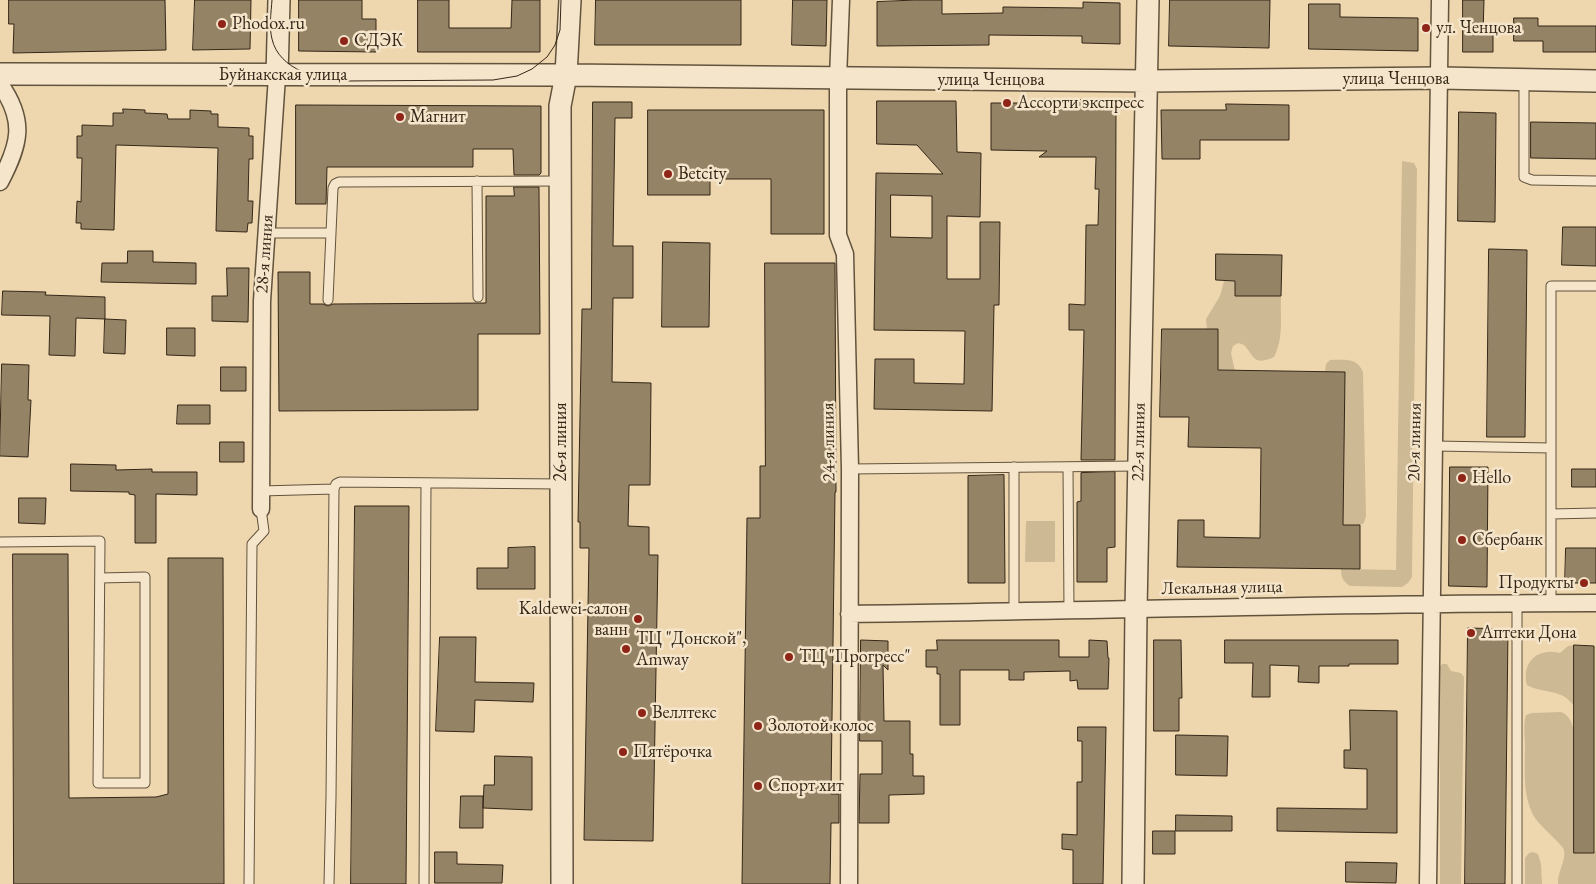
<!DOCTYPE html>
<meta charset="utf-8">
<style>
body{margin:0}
canvas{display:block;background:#eed7af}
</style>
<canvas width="1596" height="884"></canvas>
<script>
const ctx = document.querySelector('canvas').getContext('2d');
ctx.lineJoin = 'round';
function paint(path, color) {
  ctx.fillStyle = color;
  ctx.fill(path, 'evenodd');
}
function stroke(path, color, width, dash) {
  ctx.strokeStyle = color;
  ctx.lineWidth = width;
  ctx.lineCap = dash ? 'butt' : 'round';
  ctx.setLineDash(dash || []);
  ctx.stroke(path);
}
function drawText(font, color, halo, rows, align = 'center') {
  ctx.font = font + ' "EB Garamond",serif';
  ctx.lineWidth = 5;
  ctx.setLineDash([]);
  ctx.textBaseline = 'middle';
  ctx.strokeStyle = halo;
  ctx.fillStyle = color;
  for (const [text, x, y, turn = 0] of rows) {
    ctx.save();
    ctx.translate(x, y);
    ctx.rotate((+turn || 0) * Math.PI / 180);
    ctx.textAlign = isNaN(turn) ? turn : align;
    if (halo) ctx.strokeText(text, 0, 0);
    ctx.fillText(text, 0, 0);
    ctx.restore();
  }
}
paint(new Path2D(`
 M1402,161L1414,163L1417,169L1412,577L1408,583L1402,587L1350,586C1343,581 1341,578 1341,569L1396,570Z
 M1224,281H1235V296H1281C1280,317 1284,338 1274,357C1253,366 1255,357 1244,345L1238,343L1233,346L1231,353L1235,371L1218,370V330L1207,329L1206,319L1220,296Z
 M1330,360C1344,360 1357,357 1363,372L1366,516L1364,523L1360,525H1343L1325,372L1326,364Z
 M1026,521H1055V562H1025Z
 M1574,645V706C1560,687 1545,695 1527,685C1521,662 1538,647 1560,653L1568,646Z
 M1442,664H1447L1451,671L1461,673L1464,677L1461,884H1440V716L1438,710L1439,668Z
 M1561,712C1569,715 1572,722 1574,731L1575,853H1594L1596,850V884H1558C1557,873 1566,861 1564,850C1562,844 1541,827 1535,818C1522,797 1525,770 1525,746C1525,736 1523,725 1526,715L1532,713Z
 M1533,852L1538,854L1541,864L1542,884H1525V858L1529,853Z`), '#ceb995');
const building = new Path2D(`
 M9,0H165L166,50L13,53L14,24H9Z
 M195,0H251L250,49L193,50Z
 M299,0H362V19H376V52L299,51Z
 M418,0H449V28H511L512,0H540V52H418Z
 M596,0H741V45H595Z
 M793,0H827L826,46L792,45Z
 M916,0H942V14L1003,13V7L1083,8V2L1120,3V44L1082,43V36L989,35V45L877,46V2Z
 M1170,0H1270L1269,48L1169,46Z
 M1463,0H1484L1483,34H1493V52H1463Z
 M1309,4H1340V17L1418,18V51L1309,49Z
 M1514,18H1538V26H1596V52H1543V41H1514Z
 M1040,99L1116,100L1115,460H1081L1084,330H1069V304L1085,305L1086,225H1098L1099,189H1095L1096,157H1039L1047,151L991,150V103H1040Z
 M877,101H956L957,152L981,153L980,217L947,216V279H980V222H1000L999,305H994L992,411L874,409L875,359H914V383L964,384L965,331L874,330L876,173L943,174L917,145L877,144ZM891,195L932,196V238L891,237Z
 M593,102H632V118H615L613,246H633V298H613L612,382L651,383L650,485H629L628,526L649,527V555H658L653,841L584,840L589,548H580V522H578L582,309H591Z
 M1226,104L1289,105V140H1200V159H1162L1161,110H1226Z
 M296,105L541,106V173L539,175H514L513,149H473V167H327L326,204H296Z
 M123,109L145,110V113L167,114L168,119H190V110L211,111V114H218V127L249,128V136H253V159H249L248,201H253L252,223H248L247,232L216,231L218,148L116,145L114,230L81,229V223H76L77,201L81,202L82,158H77V136H82V125L113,126V113H123Z
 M648,110H824V234H771V179H710V195H648Z
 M1459,112L1496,113L1495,222L1458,221Z
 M1531,122L1596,123V159L1531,158Z
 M514,187H539L540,334H478V410L279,411L278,272H310V304H323L328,306L333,304L486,303V196H514Z
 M1563,227H1596V266L1562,265Z
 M663,242L710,243L709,327H662Z
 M1489,249L1527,250L1525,437H1487Z
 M128,251H153V262L196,263V284L101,282L102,263H127Z
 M1216,254L1282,255L1281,296H1235V281L1216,280Z
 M765,263H835L836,492H835L831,794H839V823H831L830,884H742L747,518H760V466H765Z
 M227,268H249L248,322L212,321V296H227Z
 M3,291L46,292L45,295L105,297V319L76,318L75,356L49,355L50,316L2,315Z
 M105,319L126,320L125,354L104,353Z
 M167,328H195V356L167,355Z
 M1162,329H1218V370L1345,372L1343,525H1360V569L1177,567L1178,520H1204V537L1260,538L1261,448L1188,447L1189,417H1160Z
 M2,364L29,365L28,400H31L28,457L0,456Z
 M221,367H246V391H221Z
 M178,405H210V424H177Z
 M220,442H244V462H220Z
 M71,464L116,465V470L152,469V472H197V495L156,494V543H135V495L129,494V492L71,491Z
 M1450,467H1488L1487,587L1449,586Z
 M1572,469H1596V487H1572Z
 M1115,472V547L1107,548V582H1077V502L1081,501V473Z
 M1004,475L1005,583H968V476Z
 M19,498H46L45,524L19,523Z
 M355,506H409L406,884H351Z
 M535,547V589H477V568H508V548Z
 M1566,548H1596V583H1565Z
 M13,554H68L69,798L156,797L168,794V558H223L224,884H14Z
 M1468,628L1508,629L1505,884H1465Z
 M440,637H476L475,682L534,683L533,702L475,700L474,732L436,731Z
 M861,640L888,641V670L883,665L884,721H910V754H913V776H924V794L889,795V823H859L860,774H882V741H860Z
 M937,640H1059V657H1089V640L1107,641L1108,658H1109L1108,689H1078L1077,680L1070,681V671L1024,672V680H1009V670H960V725H940V674H937V667H926V650H937Z
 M1154,640H1181L1182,698H1179V731H1154Z
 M1225,640H1398V664H1349V666H1319V683L1298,682L1299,666L1270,665V697H1252L1253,663H1225Z
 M1574,645L1594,646V853H1574Z
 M1350,710L1397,711V833L1277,831V808L1367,809V769L1344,768V750H1350Z
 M1078,727H1106L1103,884H1073V850L1062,849V834L1077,835V782H1082V741H1078Z
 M1176,735L1228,736L1227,776L1176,775Z
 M495,756L532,757V810L483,808L484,785H494Z
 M461,796H483V828H460Z
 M1176,815L1232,816V831H1176Z
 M1153,831H1175V854H1153Z
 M435,852H457V864L503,865L502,883H435Z
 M1346,862L1397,863L1396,883L1346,882Z`);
paint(building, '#958366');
stroke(building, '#342717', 1);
const service = new Path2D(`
 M1524,80V177L1532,180L1596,181
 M477,181L478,297
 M266,233H331
 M328,300L333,188L335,184L339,182L560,181
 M1435,446L1551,448
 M1014,467V612
 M1068,467L1069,611
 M850,469L1138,466
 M261,491L334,489
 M1551,514L1596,513
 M0,542L100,541L98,783H145V577L100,578
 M1551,603V286H1596
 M249,884L252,544L264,531L261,509
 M329,884L331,797L334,489L336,484L340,482L561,484
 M424,884L426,483
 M1517,884V604`);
const minor = new Path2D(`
 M841,0L838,79V235L845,254L850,469L849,884
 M0,84C26,121 20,144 0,182
 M261,509L262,301L277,76
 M849,614C1098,611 1347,603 1596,603
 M1428,884L1440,0`);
const tertiary = new Path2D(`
 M0,74L566,75L1147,81L1440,78L1596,81
 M277,76L279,0
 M562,884L560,106L566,75L570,0
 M1133,884L1136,610L1148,0`);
stroke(service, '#62533d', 11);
stroke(minor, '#62533d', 19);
stroke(tertiary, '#62533d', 24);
stroke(service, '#f4e5cb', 9);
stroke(minor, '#f4e5cb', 16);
stroke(tertiary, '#f4e5cb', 21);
stroke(new Path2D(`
 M272,0C271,13 269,27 272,39C279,70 319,80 346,81L493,80L517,76L532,69L547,57L555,45L560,30L561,0`), '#342717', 1);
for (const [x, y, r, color] of [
 [222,24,5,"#8f2418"],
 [1426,28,5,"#8f2418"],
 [344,41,5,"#8f2418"],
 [1007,103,5,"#8f2418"],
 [400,117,5,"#8f2418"],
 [668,174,5,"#8f2418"],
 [1462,478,5,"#8f2418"],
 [1462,540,5,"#8f2418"],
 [1584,583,5,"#8f2418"],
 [638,619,5,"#8f2418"],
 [1471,633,5,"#8f2418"],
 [626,649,5,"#8f2418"],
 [789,657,5,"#8f2418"],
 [642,713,5,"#8f2418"],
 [758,726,5,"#8f2418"],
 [623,752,5,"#8f2418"],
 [758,786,5,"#8f2418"]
]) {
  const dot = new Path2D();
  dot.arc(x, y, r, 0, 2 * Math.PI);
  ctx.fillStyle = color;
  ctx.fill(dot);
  stroke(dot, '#f4e5cb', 2);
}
drawText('18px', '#342717', '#f4e5cb', [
 ["Phodox.ru",232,24],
 ["ул. Ченцова",1436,28],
 ["СДЭК",354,41],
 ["Ассорти экспресс",1017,103],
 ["Магнит",410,117],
 ["Betcity",678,174],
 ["Hello",1472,478],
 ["Сбербанк",1472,540],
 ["Продукты",1574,583,"right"],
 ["Kaldewei-салон",628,609,"right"],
 ["ванн",628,630,"right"],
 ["Аптеки Дона",1481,633],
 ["ТЦ \"Донской\",",636,639],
 ["Amway",636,660],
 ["ТЦ \"Прогресс\"",799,657],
 ["Веллтекс",652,713],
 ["Золотой колос",768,726],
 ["Пятёрочка",633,752],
 ["Спорт хит",768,786]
], 'left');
drawText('18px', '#342717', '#f4e5cb', [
 ["Буйнакская улица",283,75],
 ["улица Ченцова",1396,79],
 ["улица Ченцова",991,80],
 ["28-я линия",265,254,-86],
 ["26-я линия",561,442,-90],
 ["24-я линия",829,442,-91],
 ["22-я линия",1139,442,-89],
 ["20-я линия",1415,442,-89],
 ["Лекальная улица",1222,588,-1]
]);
</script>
